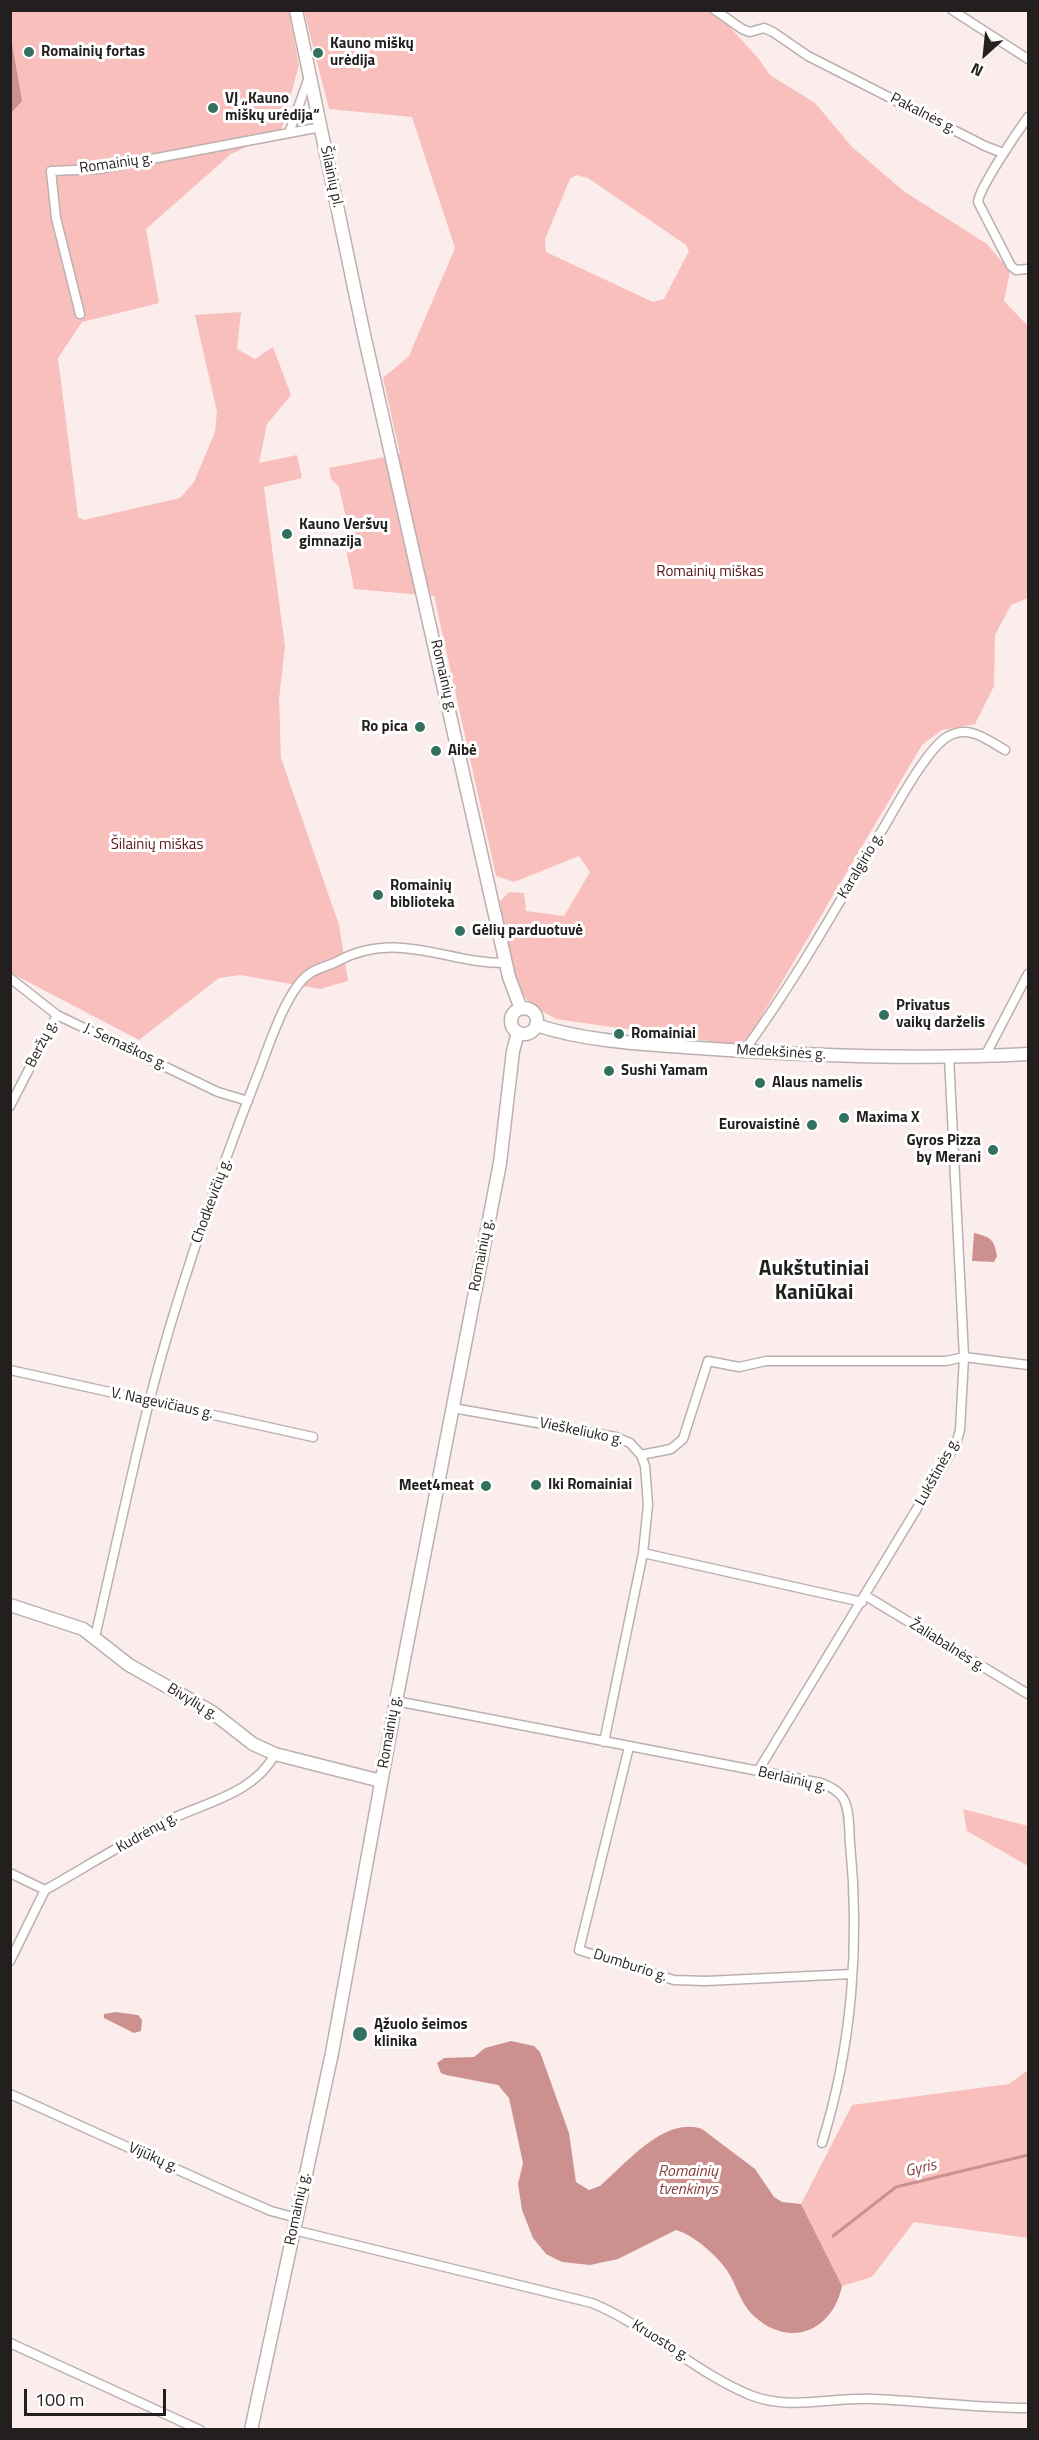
<!DOCTYPE html>
<meta charset="utf-8">
<style>
body{margin:0}
#map{position:relative;width:1039px;height:2440px;overflow:hidden;background:#faedec;font-family:"Titillium Web",sans-serif}
canvas{display:block}
.frame{position:absolute;inset:0;border:12px solid #241f1f;pointer-events:none}
.north{position:absolute;left:955px;top:24px;width:60px;height:60px;-webkit-text-stroke:4px #fff;paint-order:stroke;rotate:207deg;font-size:16px;font-weight:700;line-height:24px;text-align:center;color:#241f1f}
.north::after{content:'';display:block;margin:auto;width:21px;height:27px;background:#241f1f;clip-path:polygon(50% 0,100% 100%,50% 72%,0 100%)}
.scale{position:absolute;left:24px;top:2389px;width:142px;height:27px;box-sizing:border-box;border:3px solid #241f1f;border-top:0;padding-left:8px;font-size:18px;line-height:21px;white-space:nowrap;color:#241f1f;-webkit-text-stroke:4px #fff;paint-order:stroke}
</style>
<div id="map">
<canvas width="1039" height="2440"></canvas>
<div class="frame"></div>
<div class="north">N</div>
<div class="scale">100 m</div>
</div>
<script>
const ctx = document.querySelector('canvas').getContext('2d');
ctx.lineJoin = 'round';
function paint(path, color) {
  ctx.fillStyle = color;
  ctx.fill(path, 'evenodd');
}
function stroke(path, color, width, dash) {
  ctx.strokeStyle = color;
  ctx.lineWidth = width;
  ctx.lineCap = dash ? 'butt' : 'round';
  ctx.setLineDash(dash || []);
  ctx.stroke(path);
}
function drawText(font, color, halo, rows, align = 'center') {
  ctx.font = font + ' "Titillium Web",sans-serif';
  ctx.lineWidth = 6;
  ctx.setLineDash([]);
  ctx.textBaseline = 'middle';
  ctx.strokeStyle = halo;
  ctx.fillStyle = color;
  for (const [text, x, y, turn = 0] of rows) {
    ctx.save();
    ctx.translate(x, y);
    ctx.rotate((+turn || 0) * Math.PI / 180);
    ctx.textAlign = isNaN(turn) ? turn : align;
    if (halo) ctx.strokeText(text, 0, 0);
    ctx.fillText(text, 0, 0);
    ctx.restore();
  }
}
paint(new Path2D(`
 M10,11H289L299,65L281,131L231,154L146,229L159,303L82,322L58,358L78,517L84,520L180,498L194,482L215,432L217,412L195,315L241,312L237,349L255,359L273,347L291,395L267,424L259,463L297,455L302,478L264,487L285,647L279,699L281,758L339,925L348,981L320,989L240,975L219,978L139,1040L11,973Z
 M304,11H718L727,24L758,58L770,75L815,103L852,147L905,192L987,244L1010,271L1004,301L1028,326V598L1011,605L995,635L994,686L975,724L942,730L922,745L744,1046L556,1019L531,1005L514,982L500,901L509,892L524,893L526,911L564,916L590,872L579,856L514,882L496,876L434,596L354,589L347,554L350,535L339,487L331,479L329,468L400,454L383,378L409,356L455,248L412,117L329,109ZM576,175L588,178L686,245L689,251L664,299L653,302L546,252L545,239L570,179Z
 M963,1809L1028,1826V1866L967,1831Z
 M1028,2070V2238L914,2222L872,2277L842,2286L801,2204L852,2105L1009,2084Z`), '#f9bfbc');
paint(new Path2D(`
 M11,38L22,101L11,113H10Z
 M974,1233C991,1237 994,1239 997,1256L994,1262L972,1261Z
 M116,2012L138,2015L142,2020L141,2031L134,2033L104,2018V2014Z
 M511,2041L534,2046L540,2052L569,2133L576,2182L589,2190L600,2186C626,2164 664,2116 702,2129L755,2169L774,2197L782,2202L801,2204L842,2286C833,2330 791,2349 755,2317C743,2307 738,2291 731,2277C723,2261 695,2235 676,2230L618,2259L590,2265L562,2262L546,2254L533,2238L522,2210L518,2184L523,2163L509,2098L498,2085L446,2075L441,2073L437,2063L444,2058L474,2057L485,2048Z`), '#cc918f');
stroke(new Path2D(`
 M833,2236L896,2187L1028,2155`), '#cc918f', 3);
const street = new Path2D(`
 M715,10L742,29L750,32L764,28L773,32L808,56L985,146L1003,153
 M952,10L1028,59
 M1028,117C1018,131 979,188 978,202L1011,266L1016,270L1028,269
 M289,133L309,77
 M80,314L56,218L51,171L99,169L321,127
 M10,978L57,1015L218,1092L248,1101
 M744,1051C796,980 839,902 884,827C897,805 927,749 947,737C968,724 986,739 1005,750
 M985,1056L1028,974
 M10,1106L57,1015
 M10,1370L313,1437
 M453,1408L616,1437L630,1443L641,1455L645,1466L648,1505L643,1553L604,1742
 M641,1455L671,1449L683,1439L708,1361L739,1367L766,1361H946L964,1357L1028,1365
 M643,1553L862,1602
 M866,1596L1028,1694
 M95,1637C113,1559 130,1480 149,1402C177,1293 215,1184 256,1079C267,1052 285,991 309,974C317,968 329,966 338,961C397,929 448,964 506,963
 M396,1701L821,1783C829,1786 838,1790 843,1798C850,1810 849,1830 850,1843C860,1943 852,2047 822,2143
 M629,1747L579,1950L674,1980L706,1981L852,1974
 M758,1771L956,1444L960,1430L964,1357L949,1057
 M10,1873L45,1890C84,1868 122,1844 161,1824C200,1803 253,1796 275,1754
 M10,1961L45,1890
 M10,2094L227,2192L271,2211L297,2218
 M294,2230L592,2303C648,2326 694,2372 750,2395C789,2411 832,2397 873,2399C925,2401 976,2408 1028,2408
 M10,2343L200,2430`);
const secondary = new Path2D(`
 M296,10L363,330L509,977L521,1009
 M511 1021a13 13 0 1 1 26 0a13 13 0 1 1-26 0Z
 M536,1025C587,1042 646,1044 699,1048C809,1056 918,1060 1028,1054
 M10,1605L83,1629L129,1665L212,1712L253,1744L275,1754L381,1781
 M251,2430L332,2053L396,1701L500,1163L513,1051L518,1033`);
stroke(street, '#bcb0af', 11);
stroke(secondary, '#bcb0af', 15);
stroke(street, '#fff', 8);
stroke(secondary, '#fff', 12);
for (const [x, y, r, color] of [
 [29,52,6,"#32715f"],
 [318,53,6,"#32715f"],
 [213,108,6,"#32715f"],
 [287,534,6,"#32715f"],
 [420,727,6,"#32715f"],
 [436,751,6,"#32715f"],
 [378,895,6,"#32715f"],
 [460,931,6,"#32715f"],
 [884,1015,6,"#32715f"],
 [619,1034,6,"#32715f"],
 [609,1071,6,"#32715f"],
 [760,1083,6,"#32715f"],
 [844,1118,6,"#32715f"],
 [812,1125,6,"#32715f"],
 [993,1150,6,"#32715f"],
 [536,1485,6,"#32715f"],
 [486,1486,6,"#32715f"],
 [360,2034,8,"#32715f"]
]) {
  const dot = new Path2D();
  dot.arc(x, y, r, 0, 2 * Math.PI);
  ctx.fillStyle = color;
  ctx.fill(dot);
  stroke(dot, '#fff', 2);
}
drawText('bold 15px', '#241f1f', '#fff', [
 ["Kauno miškų",330,44],
 ["urėdija",330,61],
 ["Romainių fortas",41,52],
 ["VĮ „Kauno",225,99],
 ["miškų urėdija“",225,116],
 ["Kauno Veršvų",299,525],
 ["gimnazija",299,542],
 ["Ro pica",408,727,"right"],
 ["Aibė",448,751],
 ["Romainių",390,886],
 ["biblioteka",390,903],
 ["Gėlių parduotuvė",472,931],
 ["Privatus",896,1006],
 ["vaikų darželis",896,1023],
 ["Romainiai",631,1034],
 ["Sushi Yamam",621,1071],
 ["Alaus namelis",772,1083],
 ["Maxima X",856,1118],
 ["Eurovaistinė",800,1125,"right"],
 ["Gyros Pizza",981,1141,"right"],
 ["by Merani",981,1158,"right"],
 ["Iki Romainiai",548,1485],
 ["Meet4meat",474,1486,"right"],
 ["Ąžuolo šeimos",374,2025],
 ["klinika",374,2042]
], 'left');
drawText('15px', '#241f1f', '#fff', [
 ["Pakalnės g.",923,114,27],
 ["Romainių g.",116,164,-8],
 ["Šilainių pl.",331,177,78],
 ["Romainių g.",443,676,77],
 ["Karalgirio g.",861,866,-59],
 ["Beržų g.",42,1044,-63],
 ["J. Semaškos g.",125,1047,25],
 ["Medekšinės g.",781,1053,3],
 ["Chodkevičių g.",212,1201,-70],
 ["Romainių g.",482,1255,-79],
 ["V. Nagevičiaus g.",162,1404,12],
 ["Vieškeliuko g.",581,1432,12],
 ["Lukštinės g.",938,1472,-61],
 ["Žaliabalnės g.",947,1646,32],
 ["Bivylių g.",192,1702,31],
 ["Romainių g.",390,1732,-80],
 ["Berlainių g.",792,1780,13],
 ["Kudrėnų g.",147,1833,-29],
 ["Dumburio g.",630,1966,18],
 ["Vijūkų g.",153,2158,24],
 ["Romainių g.",298,2209,-78],
 ["Kruosto g.",660,2341,32]
]);
drawText('15px', '#591217', '#fff', [
 ["Romainių miškas",710,572],
 ["Šilainių miškas",157,845]
]);
drawText('italic 16px', '#873d3d', '#fff', [
 ["Gyris",921,2169,-13],
 ["Romainių",688,2172],
 ["tvenkinys",688,2190]
]);
drawText('bold 21px', '#241f1f', '#fff', [
 ["Aukštutiniai",814,1270],
 ["Kaniūkai",814,1294]
]);
</script>
